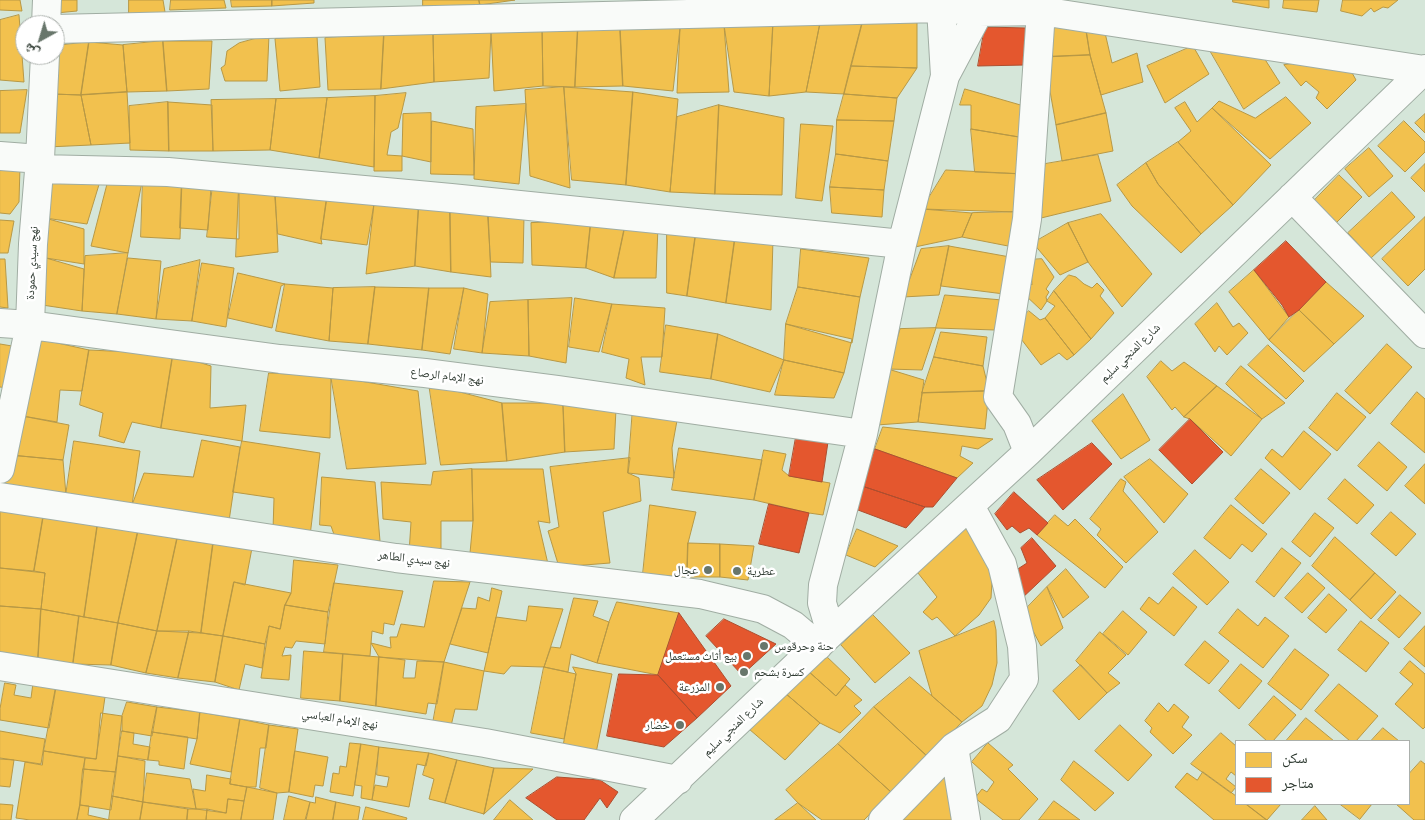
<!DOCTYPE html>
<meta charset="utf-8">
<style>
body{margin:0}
#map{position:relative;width:1425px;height:820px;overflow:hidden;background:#d5e6d9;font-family:"Crimson Pro","Noto Naskh Arabic",serif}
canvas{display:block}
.legend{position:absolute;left:1235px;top:740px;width:175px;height:65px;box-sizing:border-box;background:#fff;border:1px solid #abb0ac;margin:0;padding:6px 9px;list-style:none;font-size:15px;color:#2d3930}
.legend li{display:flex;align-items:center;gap:10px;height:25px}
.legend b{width:25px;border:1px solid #abb0ac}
.north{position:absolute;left:15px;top:15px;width:50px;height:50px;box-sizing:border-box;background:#fff;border:1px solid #abb0ac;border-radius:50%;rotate:219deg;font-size:14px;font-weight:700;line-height:20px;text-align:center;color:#2d3930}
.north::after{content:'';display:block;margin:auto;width:18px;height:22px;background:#68766b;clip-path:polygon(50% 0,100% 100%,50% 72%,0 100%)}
</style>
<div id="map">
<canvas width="1425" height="820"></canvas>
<ul class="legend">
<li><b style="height:14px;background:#f2c14e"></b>سكن</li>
<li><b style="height:14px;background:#e4572e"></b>متاجر</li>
</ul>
<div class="north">ش</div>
</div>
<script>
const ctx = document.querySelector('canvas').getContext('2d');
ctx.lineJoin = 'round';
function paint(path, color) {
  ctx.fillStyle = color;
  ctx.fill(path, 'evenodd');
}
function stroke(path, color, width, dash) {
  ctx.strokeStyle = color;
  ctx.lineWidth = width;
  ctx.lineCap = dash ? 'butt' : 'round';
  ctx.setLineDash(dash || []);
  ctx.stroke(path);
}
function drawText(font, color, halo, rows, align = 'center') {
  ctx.font = font + ' "Crimson Pro","Noto Naskh Arabic",serif';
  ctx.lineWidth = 5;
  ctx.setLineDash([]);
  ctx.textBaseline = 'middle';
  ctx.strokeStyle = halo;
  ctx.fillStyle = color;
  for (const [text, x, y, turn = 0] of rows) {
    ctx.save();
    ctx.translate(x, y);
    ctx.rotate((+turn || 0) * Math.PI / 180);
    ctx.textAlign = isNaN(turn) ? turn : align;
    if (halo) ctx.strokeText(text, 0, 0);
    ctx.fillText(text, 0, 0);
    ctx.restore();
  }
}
const homes = new Path2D(`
 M0,0H20L22,11L0,10Z
 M56,0H77V11L56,13Z
 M129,0H163L166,18L129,15Z
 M171,0H224L226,8L170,10Z
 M231,0H272V6L232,7Z
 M272,0H314V3L272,6Z
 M423,0H479L480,5L423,6Z
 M479,0H515L480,5Z
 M1233,0H1269V8L1233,2Z
 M1284,0H1319L1317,12L1283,8Z
 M1343,0H1398L1388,8L1383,7L1374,12L1371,8L1362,16L1341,11Z
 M19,15L24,82L0,80V20Z
 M864,16H917V68L851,66Z
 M864,16L844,94L806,92L820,23Z
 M773,19L769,96L734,92L724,25Z
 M820,23L806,92L769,96L773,24Z
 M1085,23L1103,24L1112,63L1137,53L1143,82L1101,95L1090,55Z
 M578,25L575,87L543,86L542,26Z
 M578,25L620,26L623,86L575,87Z
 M724,25L729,92L677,93L680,28Z
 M542,26L543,86L494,91L491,30Z
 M620,26L680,28L673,91L623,86Z
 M1046,26L1086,29L1090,55L1044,57Z
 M491,30L489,78L434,82L433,34Z
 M384,34L381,89L328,90L325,38Z
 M384,34H433L434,82L381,89Z
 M269,35L267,81H225L221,68L225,65L227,51L239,43Z
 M317,36L320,87L280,91L275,39Z
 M163,41L167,91L127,92L123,45Z
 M163,41H212L209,89L167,91Z
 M89,42L81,95L52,94L55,46Z
 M89,42L123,45L127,92L81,95Z
 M1205,42L1259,50L1280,83L1244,109Z
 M1193,46L1209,74L1165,103L1147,66Z
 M1090,55L1106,113L1056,125L1044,57Z
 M1297,63L1351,71L1356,80L1327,109L1316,98L1319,92L1306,81L1301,86L1284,65Z
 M851,66L917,68L897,98L844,94Z
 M564,87L633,92L626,185L572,180Z
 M564,87L570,188L530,176L525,90Z
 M965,89L1024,106L1025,138L971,129V105H960Z
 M27,90L20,133H0V91Z
 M127,92L130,143L91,145L81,95Z
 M633,92L678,99L670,192L626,185Z
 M406,93L398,128L391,132L387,155L402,156V171H374L375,96Z
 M52,94L81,95L91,145L47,147Z
 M844,94L897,98L894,121L837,120Z
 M375,96L374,167L319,158L327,98Z
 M1286,97L1311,123L1270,159L1212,108L1219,101L1255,118Z
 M327,98L319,158L270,150L276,99Z
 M276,99L270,150L213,151L211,100Z
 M168,102L212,105L213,151H169Z
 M168,102L169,151L130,150L129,106Z
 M1185,102L1197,122L1212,108L1271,165L1233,205L1178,142L1191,131L1175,108Z
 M526,104L519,184L474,179L476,107Z
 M719,105L784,118L782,195L715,194Z
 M719,105L715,194L670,192L677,117Z
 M431,113V162L402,156L403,114Z
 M1106,113L1113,151L1062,161L1056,125Z
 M1425,114V133L1415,123Z
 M837,120L894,121L888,161L836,154Z
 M432,121L473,129L474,175L431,174Z
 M1404,121L1425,142V152L1405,172L1378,146Z
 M801,124L833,126L822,201L796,198Z
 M971,129L1025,138L1024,174L975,172Z
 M1178,142L1233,205L1201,234L1158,184L1146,163Z
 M1369,148L1393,176L1369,197L1345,169Z
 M836,154L888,161L884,190L830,187Z
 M1098,155L1111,201L1037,219L1045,164Z
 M1146,163L1158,184L1201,234L1181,253L1132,206L1117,185Z
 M0,164L20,166L19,202L10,214L0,213Z
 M1425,164V192L1411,178Z
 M946,170L1024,174L1017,212L922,209Z
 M1339,175L1362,197L1333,226L1311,204Z
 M51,178H101L87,224L45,218Z
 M143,178L182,179L180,239L141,237Z
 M182,179L211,187L208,230L180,228Z
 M142,182L128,253L91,246L107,184Z
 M213,184L239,187V239L207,237Z
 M239,187L275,189L278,252L236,257Z
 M830,187L884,190L882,217L832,213Z
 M1392,192L1415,217L1371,258L1348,233Z
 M275,194L327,197L321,239L322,244L278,234Z
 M327,197L374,204L367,245L321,239Z
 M419,202L415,266L366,274L374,204Z
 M419,202H450L451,272L415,266Z
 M922,209L972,213L962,237L915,247Z
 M450,210L488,211L491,277L451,272Z
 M1017,212L1008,246L962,237L972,213Z
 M1101,214L1152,274L1122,307L1088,262L1068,223Z
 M488,215L524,216L523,263L491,262Z
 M1425,217V269L1408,286L1382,259Z
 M45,218L84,229V264L46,258Z
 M0,220L14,221L8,253H0Z
 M591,221L586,268L532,265L531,223Z
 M591,221L625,226L614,278L586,268Z
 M1068,223L1088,262L1060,275L1033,243Z
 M625,226H658L656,278H614Z
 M667,232H696L687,296L667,293Z
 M696,232L735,238L726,303L687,296Z
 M735,238L773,239L771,310L726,303Z
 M949,246L939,295L903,297L921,249Z
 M949,246L1010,257L1004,294L941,286Z
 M801,249L869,258L860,297L798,287Z
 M128,253L117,314L82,311L85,256Z
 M46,258L84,269L82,311L42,305Z
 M128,258L161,261L156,319L117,314Z
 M0,259H5L8,308L0,307Z
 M1042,259L1054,277L1046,289L1049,292L1046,297L1047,301L1041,310L1023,293L1028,281L1032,285L1031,266L1027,260Z
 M200,260L192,321L156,319L164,269Z
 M202,263L234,268L226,327L192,321Z
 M1254,270L1289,317L1269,340L1229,292Z
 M238,273L285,284L281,286L272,328L228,318Z
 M1069,275L1076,277L1084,284L1092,288L1097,283L1104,290L1100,296L1114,313L1091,339L1054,291Z
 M1326,282L1364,316L1334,344L1299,310Z
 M285,284L333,288L329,341L276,331Z
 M375,287L429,288L422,350L368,344Z
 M375,287L368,344L329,341L333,288Z
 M798,287L860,297L852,343L786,324Z
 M429,288H464L450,354L422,350Z
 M464,288L488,294L482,353L454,349Z
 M1054,291L1091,339L1074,355L1045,318L1055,306L1047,301Z
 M945,295L1002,300L995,330L936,328Z
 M572,298L566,363L529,356L528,300Z
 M575,298L612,304L599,352L569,347Z
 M528,300L529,356L482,353L490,302Z
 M1217,303L1233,327L1239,323L1248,333L1227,355L1219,346L1215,352L1195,324Z
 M612,304L665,308L662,357H641L645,385L626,378L629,359L602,352Z
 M1299,310L1334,344L1304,372L1269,340Z
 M1029,311L1040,320L1045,318L1074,355L1067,360L1059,353L1041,365L1012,327Z
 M786,324L852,339L844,373L784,360Z
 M666,325L718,334L711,379L660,372Z
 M936,328L922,370L888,369L900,329Z
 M941,332L987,337L983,366L934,357Z
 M718,334L784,360L770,392L711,379Z
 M35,338L89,350L82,391L60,390L57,422L17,415Z
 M0,344L12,346L7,388L0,387Z
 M1387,344L1412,367L1370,414L1345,391Z
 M1268,345L1304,381L1286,399L1248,365Z
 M89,350L173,354L161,428L132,422L124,443L99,436L103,413L80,405Z
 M173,354L211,366L210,408L246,405L242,441L161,428Z
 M934,357L983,366L989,391L922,393Z
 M784,360L844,373L834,398L775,395Z
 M1161,361L1172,371L1184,362L1217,386L1184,417L1175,407L1172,410L1147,377Z
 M1241,366L1285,403L1262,419L1226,384Z
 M888,369L924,380L918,422L877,425Z
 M269,373L331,376L330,438L260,431Z
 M331,376L418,391L426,464L347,469Z
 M429,384L502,403L507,461L441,465Z
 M1217,386L1262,419L1231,456L1190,419L1184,417Z
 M989,391L985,429L918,422L922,393Z
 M1417,392L1425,399V453L1391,424Z
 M1337,393L1366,417L1337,451L1309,428Z
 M1123,394L1150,440L1121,459L1092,421Z
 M563,399L616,409L614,449L565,452Z
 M502,403H563L565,452L507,461Z
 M633,407L678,415L672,448L674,478L628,473Z
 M17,415L69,425L63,460L10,455Z
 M883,427L993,439L978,449L962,446L960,456L973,463L957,478L875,449Z
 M1304,431L1331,454L1300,490L1265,458L1272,449L1282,457Z
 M202,440L240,447L229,521L132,505L144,473L193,477Z
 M74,441L140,451L132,505L66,495Z
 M242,441L320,453L310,536L273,530L274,498L233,492Z
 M1379,442L1407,467L1387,491L1358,466Z
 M679,448L762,460L754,500L672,490Z
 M764,450L786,454L782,470L789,476L830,483L823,515L809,513L754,500Z
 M10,455L63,460L66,495L0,489Z
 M630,458L628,473L639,478L641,501L603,512L610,563L559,567L548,531L559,527L550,467Z
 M1150,459L1188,494L1164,523L1124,477Z
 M1425,464V504L1405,486Z
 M472,469L473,521H441V556L409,553L411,522L383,519L381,482L431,485L433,472Z
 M472,469H543L550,523L538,521L548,564L470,553L473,521Z
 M1261,469L1290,493L1263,524L1235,499Z
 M322,477L375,482L380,541L336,540L331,526L320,525Z
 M1121,479L1126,482L1123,491L1158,532L1126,563L1097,535L1101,529L1090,519Z
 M1345,479L1374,505L1357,524L1328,499Z
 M650,505L696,512L688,543L687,577L643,574Z
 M1231,505L1267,534L1252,552L1242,544L1230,559L1204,538Z
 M2,506L44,512L34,571L0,568V513Z
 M44,512L98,521L84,617L41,609L45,573L34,571Z
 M1391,512L1416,534L1396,556L1371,534Z
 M1315,513L1334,528L1310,557L1292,542Z
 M1055,515L1068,526L1075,519L1123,567L1105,588L1037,535Z
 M98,521L138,531L118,623L84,617Z
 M964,526L991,559L992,581L991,598L979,615L955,636L937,617L932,620L923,612L937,597L918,573Z
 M857,529L898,546L875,567L846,555Z
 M138,531L177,539L157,631L118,623Z
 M1335,537L1375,573L1350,600L1312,566Z
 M177,539L213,544L201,633L157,631Z
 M688,543L720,544V577H687Z
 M213,544L252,548L245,585L234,582L223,636L201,633Z
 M720,544L754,546L748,580L720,577Z
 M1282,548L1301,563L1274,597L1256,582Z
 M1195,550L1229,582L1207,605L1173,574Z
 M294,560L338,565L328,612L285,605L291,593Z
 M0,568L45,573L41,609L0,606Z
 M1066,569L1089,597L1063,618L1047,587Z
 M1308,573L1325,588L1302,613L1285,598Z
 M1375,573L1396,592L1371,619L1350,600Z
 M434,581L470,582L444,662L379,657L371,643L391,648L390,637H397L401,624L424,627Z
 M234,582L291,593L285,605L280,629L269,626L265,644L223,636Z
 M334,583L403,591L394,625L384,623L383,634L372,631L370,656L324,652Z
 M1047,587L1063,628L1041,646L1023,612Z
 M1173,587L1197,607L1174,636L1140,609L1149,597L1158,604Z
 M492,588L502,591L488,653L450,644L462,608L476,609L478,597L489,601Z
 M1329,594L1347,610L1326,633L1308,618Z
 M1400,595L1421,613L1399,638L1378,620Z
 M574,598L598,601L593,616L609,622L597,663L571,654L568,672L544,667L551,647L560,648Z
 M617,602L679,613L658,675L597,663L609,622Z
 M285,605L328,612L325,644L296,641L292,648L285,647L282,656L291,655L289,680L261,678L269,626L280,629Z
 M0,606L41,609L38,659L0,654Z
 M529,606L563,609L544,667L511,666L504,674L484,671L496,617L526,621Z
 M41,609L79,616L73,664L38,659Z
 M1238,609L1258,626L1265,617L1289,636L1263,668L1219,633Z
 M1123,611L1147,632L1128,655L1103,634Z
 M873,615L910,653L875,683L841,645Z
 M79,616L118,623L111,665L73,664Z
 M994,621L996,630L997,663L992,685L982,706L962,722L932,696L919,651Z
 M1361,621L1389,643L1366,672L1338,650Z
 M118,623L157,631L146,673L111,665Z
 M1425,626V667L1404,649Z
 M157,631H189L178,678L146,673Z
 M189,631L223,636L215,682L178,678Z
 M1100,632L1126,655L1108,673L1120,683L1107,693L1076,661Z
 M223,636L265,644L262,668L245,664L239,690L215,682Z
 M1205,641L1229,661L1209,684L1185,665Z
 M1295,649L1329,675L1301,710L1268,684Z
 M304,651L343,654L340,701L301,698Z
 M343,654L379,657L376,706L340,701Z
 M824,654L850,679L836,696L807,670Z
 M379,657L405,660L403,678H415L417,661L444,662L437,704L428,703L426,714L376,706Z
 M1410,661L1425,674V727L1423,729L1395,704L1413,684L1400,673Z
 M444,662L484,671L477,710L455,709L451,726L433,723Z
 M1241,664L1262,681L1239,709L1219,691Z
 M1081,665L1107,693L1079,720L1053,691Z
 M544,667L576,674L564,739L531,733Z
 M573,667L612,674L596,753L563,746L576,674Z
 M807,670L836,696L845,685L862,700L854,706L861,713L840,733L820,723L785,693Z
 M910,677L962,722L928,757L874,707Z
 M5,683L16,685L14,695L31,698L33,683L56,687L49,728L0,720V709Z
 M1339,684L1378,716L1356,741H1350L1315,711Z
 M56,687L105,697L96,759L44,751Z
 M785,693L820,723L785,760L749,729Z
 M1274,696L1296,715L1273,741H1267L1249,725Z
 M127,702L157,707L152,736L122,731V716Z
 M1159,703L1168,712L1174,704L1189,717L1182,727L1192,735L1173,754L1150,732L1152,728L1145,721Z
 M157,707L200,712L197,739L152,732Z
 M874,707L928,757L891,792L838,744Z
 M200,712L240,719L231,772L190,764L197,739Z
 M101,713L122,716L116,772L83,769L85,758L96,759Z
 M1306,718L1334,741H1286Z
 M240,719L269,725L266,748H260L256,787H247L230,784Z
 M269,725L298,729L289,792L277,793L260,788Z
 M1120,725L1152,755L1128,781L1095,751Z
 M1383,728L1399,741H1371Z
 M0,731L45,739L41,764L14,760L0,759Z
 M122,731L134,733L133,744L150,747L148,760L118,756Z
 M152,732L188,737L184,769L159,765V761L148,760Z
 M1221,733L1236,746V776L1231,772L1226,779L1236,787L1231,793L1191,764Z
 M350,743L361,744L353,796L330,792L333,773L339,774L340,766L346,767Z
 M988,743L1013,765L1008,769L1038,799L1019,820H1003L975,798L982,789L987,792L994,782L972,762Z
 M361,744L379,747L372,800L361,798L362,786L355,785Z
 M838,744L891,792L864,820H822L798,803L786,790Z
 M379,747L429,753L426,766L417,764L409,807L372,800L375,785L387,787L389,777L377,775Z
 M44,751L85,758L80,805L77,820H30L16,818L25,762L42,765Z
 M295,751L328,757L323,786L315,785L313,797L289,792Z
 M429,753L457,760L445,803L429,799L434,779L423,775Z
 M118,756L145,761L143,802L112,796Z
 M0,758L14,760L10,787L0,786Z
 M457,760L494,768L484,814L445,803Z
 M1074,761L1114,793L1095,811L1061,780Z
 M1421,761L1425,764V820H1414L1396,804H1409V774Z
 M944,766L960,820H895Z
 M494,768L533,769L484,814Z
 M83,769L116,772L111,810L80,805Z
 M1203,772L1236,796V804H1246L1267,820H1214L1175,787L1187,773L1197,780Z
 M147,773L190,779L196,809L143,802Z
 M207,775L231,779L230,784L247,787L244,801L228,799L226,813L196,809L193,789L205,791Z
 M247,787L277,793L273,820H241Z
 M112,796L143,802L140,820H109Z
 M289,796L310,802L305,820H284Z
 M316,797L336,802L333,820H306L310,802L315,803Z
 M228,799L244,801L241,820H206L207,809L226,813Z
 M510,800L533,820H494Z
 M1054,801L1080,820H1039Z
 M143,802L188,809L187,820H140Z
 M336,802L360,807L358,820H333Z
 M798,803L816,820H775Z
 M0,804L13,805L11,820H0Z
 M1246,804H1281L1267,820Z
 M1340,804H1372L1360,819Z
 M80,805L89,806L88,815L110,820H77Z
 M1315,806L1327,820H1302Z
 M366,807L407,818L406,820H363Z
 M188,809H207L206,820H187Z`);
paint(homes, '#f2c14e');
stroke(homes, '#b79845', 1);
const shops = new Path2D(`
 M985,27L1026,28L1025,65L978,66Z
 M1286,241L1326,282L1299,310L1289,317L1282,305L1254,270Z
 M1190,419L1223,452L1192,484L1159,450Z
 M796,437L828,442L822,482L789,476Z
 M1092,443L1112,464L1063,510L1037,480Z
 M875,449L957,478L933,507H925L862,486Z
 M862,486L925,507L906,528L858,510Z
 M1014,492L1048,523L1037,535L1029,528L1020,533L1012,526L1007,530L995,514Z
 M769,504L809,513L799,553L759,544Z
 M1032,538L1056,566L1019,601L1010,574L1027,563L1021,548Z
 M679,613L731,686L697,718L658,675Z
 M724,619L776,644L742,675L706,636Z
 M619,674L658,675L697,718L664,747L607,736Z
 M557,777L600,780L618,792L607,808L600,798L584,820H557L526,798Z`);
paint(shops, '#e4572e');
stroke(shops, '#ad4e2f', 1);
const minor = new Path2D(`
 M943,0L941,8L945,76
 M46,25L47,0
 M55,29L941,8L979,12L1041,11L1424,70
 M0,156L40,159
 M39,169L168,172L451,198L902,244
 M1292,197L1425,334
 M0,323L30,325L280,359L425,373L557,390L863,434
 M1028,452L1017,424L998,397L1027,219L1041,11
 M0,469L30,325L33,244L40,159L45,55
 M0,497L396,558L700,594L763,609L793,625L818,646
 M831,633L822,603L823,585L863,434L902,244L945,76L979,12L984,0
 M0,666L485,743L678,780
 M954,747L966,820
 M634,820L831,633L1028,452L1425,69
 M883,820L954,747L998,719L1024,679L1022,646L1002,564L970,506`);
stroke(minor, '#a0ada3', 30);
stroke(minor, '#f9fbf9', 28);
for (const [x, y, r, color] of [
 [708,570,5,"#68766b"],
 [737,571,5,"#68766b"],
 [764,646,5,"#68766b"],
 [747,656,5,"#68766b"],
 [744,672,5,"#68766b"],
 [720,687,5,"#68766b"],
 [680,725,5,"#68766b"]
]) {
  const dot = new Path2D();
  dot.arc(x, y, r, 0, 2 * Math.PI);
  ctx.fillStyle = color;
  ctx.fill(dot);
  stroke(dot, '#fff', 2);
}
drawText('12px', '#2d3930', '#fff', [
 ["نهج سيدي حمودة",32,263,-87],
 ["شارع المنجي سليم",1130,353,-44],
 ["نهج الإمام الرصاع",447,376,7],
 ["نهج سيدي الطاهر",414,559,7],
 ["نهج الإمام العباسي",340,719,9],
 ["شارع المنجي سليم",733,727,-44]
]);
drawText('12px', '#2d3930', '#fff', [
 ["عجال",698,570],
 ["عطرية",747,571,"left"],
 ["حنة وحرقوس",774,646,"left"],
 ["بيع أثاث مستعمل",737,656],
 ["كسرة بشحم",754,672,"left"],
 ["المزرعة",710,687],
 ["خضار",670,725]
], 'right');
</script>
